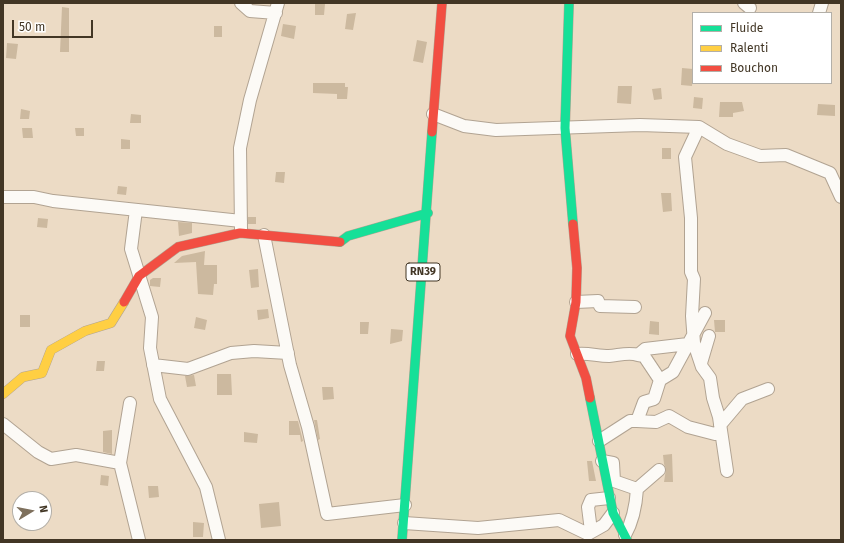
<!DOCTYPE html>
<style>
body{margin:0}
#map{position:relative;width:844px;height:543px;overflow:hidden;background:#ecdbc5;font-family:"Fira Sans",sans-serif}
canvas{display:block}
.frame{position:absolute;inset:0;border:4px solid #423625;pointer-events:none}
.legend{position:absolute;left:692px;top:12px;width:140px;height:72px;box-sizing:border-box;background:#fff;border:1px solid #b3afa8;margin:0;padding:5px 7px;list-style:none;font-size:12px;color:#423625}
.legend li{display:flex;align-items:center;gap:8px;height:20px}
.legend b{width:20px;border:1px solid #b3afa8}
.north{position:absolute;left:12px;top:491px;width:40px;height:40px;box-sizing:border-box;background:#fff;border:1px solid #b3afa8;border-radius:50%;rotate:80deg;font-size:11px;font-weight:700;line-height:16px;text-align:center;color:#423625}
.north::after{content:'';display:block;margin:auto;width:14px;height:18px;background:#7e705d;clip-path:polygon(50% 0,100% 100%,50% 72%,0 100%)}
.scale{position:absolute;left:12px;top:20px;width:81px;height:18px;box-sizing:border-box;border:2px solid #423625;border-top:0;padding-left:5px;font-size:12px;line-height:14px;white-space:nowrap;color:#423625;-webkit-text-stroke:3px #fff;paint-order:stroke}
</style>
<div id="map">
<canvas width="844" height="543"></canvas>
<div class="frame"></div>
<ul class="legend">
<li><b style="height:5px;background:#16e098"></b>Fluide</li>
<li><b style="height:5px;background:#ffcf43"></b>Ralenti</li>
<li><b style="height:5px;background:#f24e42"></b>Bouchon</li>
</ul>
<div class="north">N</div>
<div class="scale">50 m</div>
</div>
<script>
const ctx = document.querySelector('canvas').getContext('2d');
ctx.lineJoin = 'round';
function paint(path, color) {
  ctx.fillStyle = color;
  ctx.fill(path, 'evenodd');
}
function stroke(path, color, width, dash) {
  ctx.strokeStyle = color;
  ctx.lineWidth = width;
  ctx.lineCap = dash ? 'butt' : 'round';
  ctx.setLineDash(dash || []);
  ctx.stroke(path);
}
function drawText(font, color, halo, rows, align = 'center') {
  ctx.font = font + ' "Fira Sans",sans-serif';
  ctx.lineWidth = 3;
  ctx.setLineDash([]);
  ctx.textBaseline = 'middle';
  ctx.strokeStyle = halo;
  ctx.fillStyle = color;
  for (const [text, x, y, turn = 0] of rows) {
    ctx.save();
    ctx.translate(x, y);
    ctx.rotate((+turn || 0) * Math.PI / 180);
    ctx.textAlign = isNaN(turn) ? turn : align;
    if (halo) ctx.strokeText(text, 0, 0);
    ctx.fillText(text, 0, 0);
    ctx.restore();
  }
}
paint(new Path2D(`
 M315,4H325L324,15H315Z
 M62,7L69,8V52H60Z
 M356,13L353,30L345,29L347,14Z
 M283,24L296,26L294,39L281,36Z
 M214,26H222V37H214Z
 M417,40L427,42L423,63L413,61Z
 M7,43L18,44L16,59L6,58Z
 M682,68L693,69L692,86L681,85Z
 M313,83H345V87H348L347,99H337V94L313,93Z
 M618,86H632L631,104L617,103Z
 M661,88L662,99L654,100L652,89Z
 M694,97L703,98L702,109L693,108Z
 M720,102H742L744,111L733,113V117H719Z
 M818,104L835,105V116L817,115Z
 M21,109L30,111L29,119H20Z
 M131,114L141,115V123H130Z
 M22,128H32L33,138H23Z
 M75,128H84V136H76Z
 M121,139L130,140V149H121Z
 M662,148H671V159H662Z
 M276,172H285L284,183L275,182Z
 M118,186L127,187L126,195L117,194Z
 M661,193H671L672,211L663,212Z
 M248,217H256V224H248Z
 M38,218L48,219L47,228L37,227Z
 M178,222L192,223V233L179,236Z
 M205,251L204,265H217V284H214L213,295L198,294L196,262L174,263L182,256Z
 M258,269L259,287L251,288L249,270Z
 M153,278H161L160,287L150,286V280Z
 M268,309L269,318L258,320L257,310Z
 M20,315H30V327H20Z
 M196,317L207,320L205,330L194,328Z
 M714,320H725V332H715Z
 M650,321L659,322V335L649,334Z
 M360,322H369L368,334H360Z
 M391,329L403,330L402,341L390,344Z
 M97,361H105L104,371H96Z
 M217,374H231L232,395H217Z
 M194,375L196,386L187,387L185,376Z
 M322,387H333L334,399L323,400Z
 M314,420H317L320,439L318,440Z
 M289,421H298L303,441L301,442L300,435H289Z
 M112,430V454L103,452V431Z
 M244,432L258,434L257,443L244,442Z
 M672,454L673,482H664L666,469L664,464L663,455Z
 M587,461H592L596,481H589Z
 M101,475L109,476L108,486L100,485Z
 M148,486H158L159,497L149,498Z
 M279,502L281,526L261,528L259,504Z
 M193,522L204,523L203,537H193Z`), '#ccb99f');
const street = new Path2D(`
 M241,3L250,11L276,13
 M744,3L750,8
 M819,13L822,3
 M433,114L464,126L496,130L640,125L699,127L727,144L760,156L786,155L830,173L841,197
 M699,127L685,157L691,218V272L694,279L692,316L694,343L702,367L710,378L713,398L719,417L727,471
 M3,197H34L53,201L241,221
 M136,210L131,249L152,317L150,348L160,399L206,487L219,540
 M241,229L240,148L250,100L278,3
 M264,235L290,365L308,427L327,514L405,505
 M576,302L598,301L600,306L635,307
 M577,354C590,353 597,356 609,356C620,355 629,352 638,355L645,349L688,344
 M638,355L644,356L660,380
 M701,363L709,336
 M153,365L188,369L231,353L254,351L288,353
 M130,403L120,463L139,540
 M637,421L656,422L669,416L688,427L715,434L721,430
 M3,424L38,452L51,459L76,455L120,463
 M720,425L742,399L768,389
 M599,441L630,421H637L644,402L654,399L660,380L673,372L705,313
 M602,461L613,463L614,481L637,489
 M404,523L478,528L559,520L588,534L604,525L613,513
 M591,531L588,507L591,500L609,498
 M625,535C633,521 636,505 637,489L659,470`);
const fast = new Path2D(`
 M569,3L565,128L573,224
 M340,242L348,236L428,213
 M590,398L613,513L627,540
 M402,540L432,132`);
const slow = new Path2D(`
 M3,394L23,377L42,373L51,350L85,331L111,323L124,302`);
const jam = new Path2D(`
 M432,132L442,3
 M573,224L577,268L576,302L570,336L586,378L590,398
 M124,302L139,276L178,247L240,233L340,242`);
stroke(street, '#b1a392', 14);
stroke(fast, '#b1a392', 10);
stroke(slow, '#b1a392', 10);
stroke(jam, '#b1a392', 10);
stroke(street, '#fcfaf6', 12);
stroke(fast, '#16e098', 9);
stroke(slow, '#ffcf43', 9);
stroke(jam, '#f24e42', 9);
for (const [x, y, w] of [
 [423,272,34]
]) {
  const box = new Path2D();
  box.roundRect(x - w / 2, y - 9, w, 18, 3);
  ctx.fillStyle = '#fff';
  ctx.fill(box);
  stroke(box, '#423625', 1);
}
drawText('bold 11px', '#423625', null, [
 ["RN39",423,272]
]);
</script>
